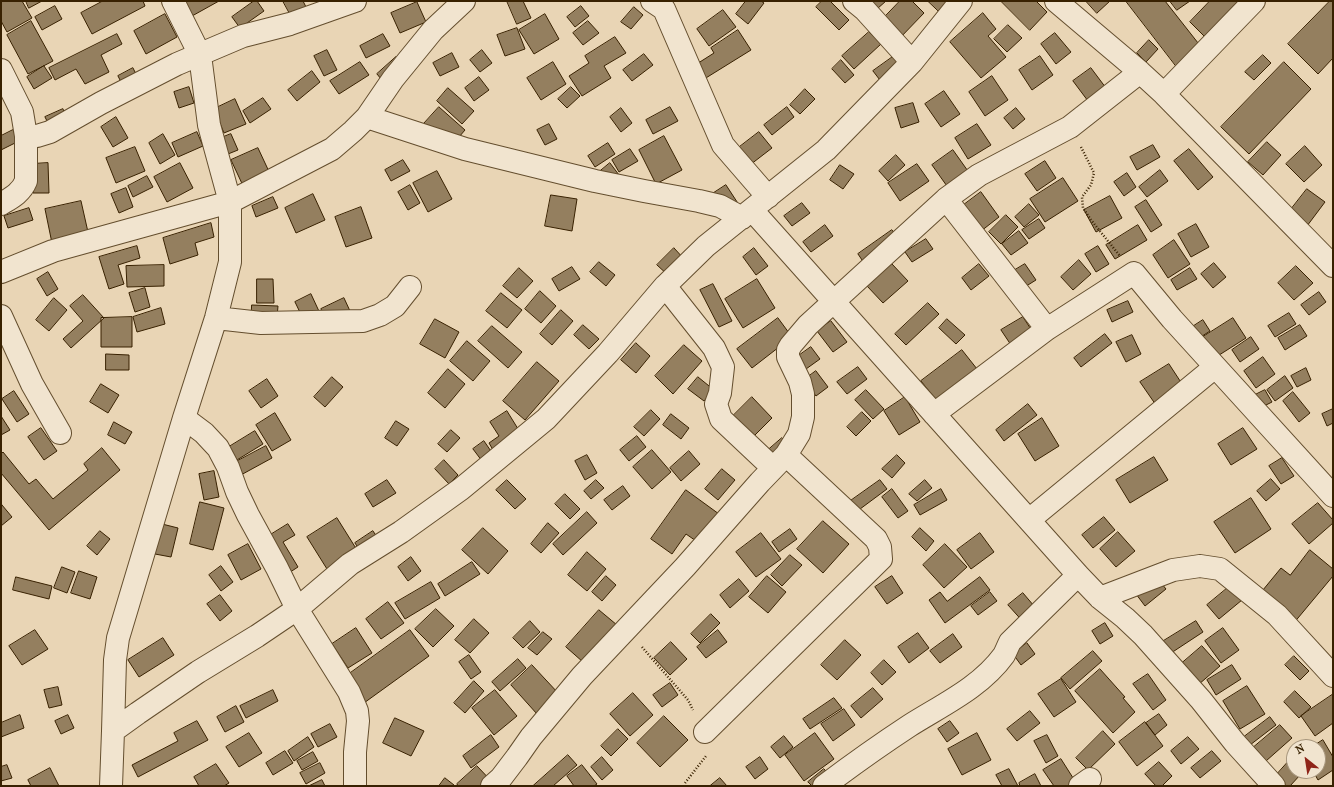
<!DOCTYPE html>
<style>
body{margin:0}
#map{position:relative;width:1334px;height:787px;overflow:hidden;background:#e9d5b5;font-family:"IM FELL French Canon",serif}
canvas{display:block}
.frame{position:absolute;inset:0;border:2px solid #382101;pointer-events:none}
.north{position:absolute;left:1286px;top:739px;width:40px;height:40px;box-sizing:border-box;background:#f1e4cf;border:1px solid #a7967d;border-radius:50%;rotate:330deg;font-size:11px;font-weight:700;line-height:16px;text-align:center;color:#382101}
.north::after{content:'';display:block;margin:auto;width:14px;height:18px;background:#8f2418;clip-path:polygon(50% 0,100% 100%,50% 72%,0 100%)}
</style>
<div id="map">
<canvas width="1334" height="787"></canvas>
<div class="frame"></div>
<div class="north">N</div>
</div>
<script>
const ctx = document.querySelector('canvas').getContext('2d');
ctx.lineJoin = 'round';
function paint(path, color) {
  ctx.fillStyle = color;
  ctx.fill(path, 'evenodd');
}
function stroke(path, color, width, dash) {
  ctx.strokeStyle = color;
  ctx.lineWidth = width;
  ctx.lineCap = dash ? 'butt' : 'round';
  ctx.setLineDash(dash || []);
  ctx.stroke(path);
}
const building = new Path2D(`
 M1,1H22L32,18L7,32L1,21Z
 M26,1H42L29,8Z
 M103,1H143L145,6L92,34L81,13Z
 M187,1H219L192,16L184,2Z
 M254,1H257L264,11L240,28L232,17Z
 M283,1H303L309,13L294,21Z
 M507,1H523L531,18L517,24Z
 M746,1H761L764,3L748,24L736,14Z
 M822,1H830L849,20L839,30L816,7Z
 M869,1H886L877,9Z
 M900,1H912L924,13L898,40L879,23Z
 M928,1H959L944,16Z
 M1001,1H1036L1047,12L1030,30Z
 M1086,1H1110L1097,13Z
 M1126,1H1165L1202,48L1177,67Z
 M1170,1H1190L1177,10Z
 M1210,1H1251L1211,43L1190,22Z
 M1330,1H1333V58L1318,74L1288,44Z
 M417,2L426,22L400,33L391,13Z
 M55,6L62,19L42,30L35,17Z
 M581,6L589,16L575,27L567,17Z
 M634,7L643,15L631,29L621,22Z
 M723,10L736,27L709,46L697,29Z
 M983,13L996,29L988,36L1006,57L981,78L950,42Z
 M165,14L177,37L146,54L134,31Z
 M545,14L559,39L534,54L519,30Z
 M31,21L53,61L28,74L7,35Z
 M588,21L599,33L583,45L573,33Z
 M1008,25L1022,38L1007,52L994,39Z
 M517,28L525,49L505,56L497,35Z
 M738,30L751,50L701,81L692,67L714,53L711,48Z
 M869,32L881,44L854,69L842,56Z
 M1055,33L1071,52L1056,64L1041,44Z
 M117,34L122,44L101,55L109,72L85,84L76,69L55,80L49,68Z
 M383,34L390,46L366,58L360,46Z
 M615,37L626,53L604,66L611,78L582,96L569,76L589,63L585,56Z
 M1149,40L1158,49L1146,62L1137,53Z
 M327,50L337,70L324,76L314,56Z
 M482,50L492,63L480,72L470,60Z
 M452,53L459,67L440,76L433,63Z
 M644,54L653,65L632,81L623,70Z
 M1263,55L1271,63L1254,80L1245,72Z
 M894,56L904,69L883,84L873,71Z
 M1040,56L1053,75L1032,90L1019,70Z
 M396,57L404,67L385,84L377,74Z
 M841,60L854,75L845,83L832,69Z
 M360,62L369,75L339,94L330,81Z
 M553,62L566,84L541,100L527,78Z
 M1284,62L1311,89L1249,154L1221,127Z
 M44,66L52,78L34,89L27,77Z
 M133,68L139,80L124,88L118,76Z
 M1091,68L1112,96L1094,109L1073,81Z
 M312,71L320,82L297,101L288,90Z
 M992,76L1008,100L985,116L969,92Z
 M479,77L489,90L474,101L465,88Z
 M189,87L194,103L179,108L174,92Z
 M571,87L580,96L567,108L558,99Z
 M448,88L474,111L462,124L437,101Z
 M805,89L815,99L800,114L790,105Z
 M944,91L960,114L941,127L925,104Z
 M263,98L271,109L250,123L243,111Z
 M235,99L246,124L224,133L214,109Z
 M913,103L919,122L901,128L895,108Z
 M439,107L465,130L447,151L420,128Z
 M670,107L678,121L653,134L646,120Z
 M787,107L794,117L772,135L764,125Z
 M621,108L632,123L621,132L610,117Z
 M1016,108L1025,119L1013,129L1004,118Z
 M63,109L67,120L50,127L45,117Z
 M116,117L128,138L113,147L101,127Z
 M549,124L557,139L545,145L537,130Z
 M977,124L991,145L968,159L955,138Z
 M13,130L19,141L1,150V136Z
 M197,132L203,146L178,157L172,143Z
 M759,132L772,148L746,168L733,152Z
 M163,134L175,155L160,164L149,143Z
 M231,134L238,150L223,156L216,140Z
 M664,136L682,170L656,184L639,150Z
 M1267,142L1281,155L1263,175L1248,162Z
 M608,143L615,154L595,167L588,156Z
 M1153,145L1160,157L1137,170L1130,157Z
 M1305,146L1322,165L1304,182L1286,164Z
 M135,147L145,171L116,183L106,158Z
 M258,148L272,178L245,190L231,160Z
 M630,149L638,161L619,172L612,160Z
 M1189,149L1213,177L1198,190L1174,161Z
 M953,150L975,181L954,196L932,165Z
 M896,155L905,165L888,181L879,171Z
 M403,160L410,171L391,181L385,170Z
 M1045,161L1056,178L1037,191L1025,174Z
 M48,163L49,193H33L32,164Z
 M180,163L193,188L167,202L154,177Z
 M610,163L619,175L599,172Z
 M917,164L929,181L900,201L888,183Z
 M840,165L854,174L843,189L830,180Z
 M1160,170L1168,181L1147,197L1139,187Z
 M437,171L452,199L428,212L413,183Z
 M1127,173L1136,187L1124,196L1114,182Z
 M147,176L153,187L133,197L128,186Z
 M1063,178L1078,201L1045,222L1030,199Z
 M410,185L420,203L408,210L398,192Z
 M726,185L743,211L709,196Z
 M126,188L133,207L119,213L111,194Z
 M1307,189L1325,202L1307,226L1289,212Z
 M981,192L999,217L976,235L957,210Z
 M313,194L325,220L296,233L285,208Z
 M551,195L577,199L572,231L545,226Z
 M1110,196L1122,218L1096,232L1084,210Z
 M273,197L278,208L256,217L252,206Z
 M1146,200L1162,225L1151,232L1135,207Z
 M81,201L90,241L53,248L45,209Z
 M802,203L810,213L792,226L784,216Z
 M1029,204L1039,215L1024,227L1015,217Z
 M361,207L372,238L346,247L335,217Z
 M29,208L33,220L8,228L4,216Z
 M1006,215L1018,227L1001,244L989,232Z
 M1039,219L1045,228L1029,239L1022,230Z
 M211,223L214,237L195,243L198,255L170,264L163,238Z
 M1196,224L1209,247L1191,257L1178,234Z
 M825,225L833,236L811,252L803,242Z
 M1138,225L1147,240L1115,259L1106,245Z
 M892,230L905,247L870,272L858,254Z
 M1019,231L1028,243L1011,255L1002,244Z
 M926,239L933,249L912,262L905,252Z
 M1174,240L1190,264L1168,278L1153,255Z
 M137,246L140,258L118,265L124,284L109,289L99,257Z
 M1098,246L1109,264L1096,272L1085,254Z
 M674,248L685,260L669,276L657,265Z
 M754,248L768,266L756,275L743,257Z
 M1079,260L1091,274L1073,290L1061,277Z
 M599,262L615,275L606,286L590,272Z
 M1214,263L1226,277L1213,288L1201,274Z
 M892,264L908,281L883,303L867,286Z
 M979,264L989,276L971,290L962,278Z
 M1025,264L1036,280L1015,293L1005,276Z
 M164,265V286L127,287L126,266Z
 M1296,266L1313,283L1294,300L1278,283Z
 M572,267L580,279L559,291L552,279Z
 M519,268L533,281L517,298L503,286Z
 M1190,268L1197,279L1177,290L1171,280Z
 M48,272L58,289L47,296L37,279Z
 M257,279H273L274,303H257Z
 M757,279L775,308L743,328L725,299Z
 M713,284L732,321L719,327L700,290Z
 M145,288L150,307L135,312L129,293Z
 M540,291L556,306L541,323L525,309Z
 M1319,292L1326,302L1309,315L1301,305Z
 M501,293L522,310L507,328L486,311Z
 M311,294L324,322L308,329L295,302Z
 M83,295L104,318L71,348L63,339L83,321L70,306Z
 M54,298L67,310L49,331L36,320Z
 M344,298L350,311L327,322L321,309Z
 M1128,301L1133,312L1112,322L1107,310Z
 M928,303L939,314L906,345L895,334Z
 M252,305L278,306L276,329L251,328Z
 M161,308L165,324L137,332L133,317Z
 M561,310L573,321L552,345L540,334Z
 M1289,313L1296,324L1275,337L1268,326Z
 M132,317V347H101V318Z
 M1023,317L1038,340L1017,354L1001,330Z
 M778,318L792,337L752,368L737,349Z
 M1233,318L1246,338L1205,364L1192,344Z
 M435,319L459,332L445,358L420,344Z
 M947,319L965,335L956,344L939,328Z
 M1203,320L1210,331L1190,344L1183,333Z
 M831,321L847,342L833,352L817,331Z
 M583,325L599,339L589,349L574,335Z
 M1300,325L1307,336L1285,350L1278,338Z
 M492,326L522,352L508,368L478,341Z
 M1105,334L1112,343L1081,367L1074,358Z
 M1132,335L1141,354L1126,362L1116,342Z
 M1251,337L1259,349L1240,362L1232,350Z
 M467,341L490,361L473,381L450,361Z
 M636,343L650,356L636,373L621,360Z
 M684,345L702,361L673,394L655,376Z
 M811,347L820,359L799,374L790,362Z
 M962,350L981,374L940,405L921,381Z
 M106,354L129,355V370H106Z
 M1263,357L1275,374L1256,388L1244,371Z
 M537,362L559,381L525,420L503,401Z
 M1169,364L1186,390L1158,408L1140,382Z
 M858,367L867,379L847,394L837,382Z
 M1306,368L1311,380L1297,387L1291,376Z
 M448,369L465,384L445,408L428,393Z
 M816,371L828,387L816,396L804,380Z
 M1285,376L1293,388L1275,401L1267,390Z
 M332,377L343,387L325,407L314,397Z
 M698,377L714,390L704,401L688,389Z
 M267,379L278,396L261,408L249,391Z
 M101,384L119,395L108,413L90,402Z
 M866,390L884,409L873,419L855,400Z
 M1265,390L1272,402L1256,410L1249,398Z
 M14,391L29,414L17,422L2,399Z
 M1293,392L1310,413L1299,422L1283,401Z
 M752,397L772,418L747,443L727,422Z
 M905,397L920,422L899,435L884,411Z
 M1028,404L1037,415L1004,441L996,430Z
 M1333,409V423L1327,426L1322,414Z
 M651,410L660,419L644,436L634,427Z
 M507,411L523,437L496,455L489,443L499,436L490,422Z
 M862,412L871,421L856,436L847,427Z
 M275,413L291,440L272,451L256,425Z
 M671,414L689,428L681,439L663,425Z
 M1,416L10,430L1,435Z
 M1042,418L1059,446L1035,461L1018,434Z
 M396,421L409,429L397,446L385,438Z
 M114,422L132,432L125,444L108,435Z
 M41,428L57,451L44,460L28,437Z
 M1243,428L1257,449L1231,465L1218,444Z
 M451,430L460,438L447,452L438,444Z
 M255,431L263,444L232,463L224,450Z
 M637,436L646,447L629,461L620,450Z
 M782,438L791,449L776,462L767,451Z
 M484,441L495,457L485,465L473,449Z
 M266,446L272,458L239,476L232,464Z
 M102,448L120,470L49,530L1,473V454L3,452L29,484L36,479L53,499L88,470L84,464Z
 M652,450L671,472L652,489L633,467Z
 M689,451L700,464L681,481L670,468Z
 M587,455L597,473L585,480L575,461Z
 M897,455L905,463L892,478L882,469Z
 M1154,457L1168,480L1130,503L1116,480Z
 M1282,458L1294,476L1281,484L1269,466Z
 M444,460L458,475L449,484L435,469Z
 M722,469L735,480L718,500L705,489Z
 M214,471L219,497L204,500L199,474Z
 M1271,479L1280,489L1266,501L1257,491Z
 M387,480L396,493L373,507L365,494Z
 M507,480L526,499L515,509L496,490Z
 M596,480L604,488L591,499L584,491Z
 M880,480L887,489L856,512L849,502Z
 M925,480L932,488L917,501L909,494Z
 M623,486L630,496L612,510L604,500Z
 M892,489L908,511L898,518L882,497Z
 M941,489L947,500L920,515L914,505Z
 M686,490L719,514L699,543L686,534L672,554L651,539Z
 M565,494L580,509L570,519L555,504Z
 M1251,498L1271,529L1235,553L1214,522Z
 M200,502L224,508L213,550L190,544Z
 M1318,503L1333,520V523L1309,544L1292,524Z
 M2,505L12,517L1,526V506Z
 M587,512L597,523L563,555L553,544Z
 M1104,517L1115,530L1093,548L1082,535Z
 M337,518L357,550L327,569L307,537Z
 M823,521L849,544L823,573L797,549Z
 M548,523L559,533L541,553L531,544Z
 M162,524L178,528L171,557L155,554Z
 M288,524L295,535L283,542L298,567L281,578L259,542Z
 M483,528L508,551L488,574L462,550Z
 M920,528L934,541L926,551L912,537Z
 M790,529L797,539L779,552L772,542Z
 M100,531L110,539L97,555L87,546Z
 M373,531L381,543L362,554L355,543Z
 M1118,532L1135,551L1116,567L1100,549Z
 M761,533L781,559L756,577L736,552Z
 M980,533L994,552L971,569L957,550Z
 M248,544L261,569L241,580L228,555Z
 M945,544L967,567L944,588L923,565Z
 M1310,550L1333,569V576L1293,624L1258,596L1281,568L1290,575Z
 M587,552L606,569L587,591L568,575Z
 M790,555L802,565L782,586L771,575Z
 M411,557L421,571L408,581L398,567Z
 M472,562L480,574L445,596L438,584Z
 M221,566L233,582L221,591L209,575Z
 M62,567L75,572L67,593L54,588Z
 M79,571L97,577L90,599L71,593Z
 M606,576L616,585L602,601L592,592Z
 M767,576L786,592L768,613L749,597Z
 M892,576L903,593L887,604L875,587Z
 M16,577L52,586L49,599L13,590Z
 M980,577L990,590L945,623L929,600L940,592L947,601Z
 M1157,578L1166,589L1145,606L1136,594Z
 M739,579L749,591L730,608L720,595Z
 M431,582L440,598L405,619L395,603Z
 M1230,586L1242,600L1219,619L1207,605Z
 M990,592L997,601L978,615L971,606Z
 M1023,593L1040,613L1026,625L1008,605Z
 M220,595L232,611L220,621L207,604Z
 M388,602L404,623L381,639L366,619Z
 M436,609L454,626L433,647L415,629Z
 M599,610L617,625L583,662L566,647Z
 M711,614L720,623L700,643L691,634Z
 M474,619L489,633L470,653L455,640Z
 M530,621L540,632L523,648L513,638Z
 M1196,621L1203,632L1165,657L1157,645Z
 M1105,623L1113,636L1100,644L1092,631Z
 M356,628L372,653L348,668L332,644Z
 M1223,628L1239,650L1221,663L1205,641Z
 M35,630L48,649L22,665L9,646Z
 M410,630L429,656L357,708L338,682Z
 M718,630L727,642L706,658L697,647Z
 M543,632L552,639L537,655L528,648Z
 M918,633L929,648L909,663L898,647Z
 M953,634L962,647L940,663L930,651Z
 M163,638L174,655L139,677L128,660Z
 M845,640L861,655L837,680L821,665Z
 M671,642L687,659L670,675L654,658Z
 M1027,643L1035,654L1021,665L1013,654Z
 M1202,646L1220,666L1191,691L1174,670Z
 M1093,651L1102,661L1070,689L1061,678Z
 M469,655L481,672L471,679L459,662Z
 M1294,656L1309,671L1300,680L1285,665Z
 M518,659L526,668L500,691L492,682Z
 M884,660L896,672L882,685L871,673Z
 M532,665L559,694L537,714L511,685Z
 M1232,665L1241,679L1216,695L1207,680Z
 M1100,669L1125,697L1123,698L1135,712L1113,733L1075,691Z
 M1148,674L1166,700L1153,710L1133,684Z
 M1061,679L1076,702L1054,717L1038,694Z
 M474,681L484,691L465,713L454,703Z
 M670,683L678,695L662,707L653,695Z
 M1247,686L1265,714L1240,729L1223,701Z
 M58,687L62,705L49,708L44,690Z
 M873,688L883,699L861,718L851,706Z
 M273,690L278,701L246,718L240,706Z
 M495,690L517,716L494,735L472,708Z
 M1295,691L1311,707L1299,718L1284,702Z
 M633,693L653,715L630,736L610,714Z
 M1332,695L1333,697V723L1315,736L1301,716Z
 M834,698L842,708L810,729L803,719Z
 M236,706L244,722L225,732L217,717Z
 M844,709L855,725L833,741L821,724Z
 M1030,711L1040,723L1017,741L1007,729Z
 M1159,714L1167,725L1155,735L1146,723Z
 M20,715L24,728L1,737V723Z
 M68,715L74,728L61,734L55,721Z
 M664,716L688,740L660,767L637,743Z
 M1270,717L1276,725L1250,745L1244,737Z
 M395,718L424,731L411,756L383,743Z
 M197,721L208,740L138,777L132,765L178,741L174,733Z
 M950,721L959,733L947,742L938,729Z
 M1145,722L1163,746L1137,766L1119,742Z
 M330,724L337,737L318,747L311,734Z
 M1280,725L1292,738L1266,761L1254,747Z
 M618,729L628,739L611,756L601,746Z
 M1103,731L1115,744L1088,770L1076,758Z
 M249,733L262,753L239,767L226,747Z
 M815,733L834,759L804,781L785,755Z
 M977,733L991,760L962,775L948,749Z
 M491,735L499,747L471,768L463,756Z
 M1047,735L1058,756L1046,763L1034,741Z
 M784,736L793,747L780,758L771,747Z
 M308,737L314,747L294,761L288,751Z
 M1188,737L1199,749L1181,764L1171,751Z
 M1323,740L1333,757V770L1318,780L1313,771H1318V747H1312Z
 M285,751L293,763L273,775L266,763Z
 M1212,751L1221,761L1200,778L1191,768Z
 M313,752L318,761L302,770L297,761Z
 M568,755L577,765L553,786H533Z
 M602,757L613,770L602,780L591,767Z
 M760,757L768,769L755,779L746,767Z
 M1061,759L1075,781L1068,786H1054L1043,770Z
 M1159,762L1172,776L1162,786H1156L1145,774Z
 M1288,762L1294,768V771H1297L1301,774L1290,786H1276L1271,781Z
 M320,763L325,773L306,784L300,773Z
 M216,764L229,783L224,786H199L194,777Z
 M7,765L12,778L1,781V767Z
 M582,765L597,784L594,786H574L567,776Z
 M477,766L496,786H458L457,784Z
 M50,768L59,786H31L28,780Z
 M824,769L833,779L824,786H812L808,782Z
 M1009,769L1018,786H1002L996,775Z
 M1035,774L1041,786H1020L1019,783Z
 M445,778L454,785L453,786H439Z
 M720,778L727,786H710Z
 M322,780L325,786H309Z`);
paint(building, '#947f5f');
stroke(building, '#382101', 1);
const street = new Path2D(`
 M652,1L664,9L723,145L768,197
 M854,1L865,10L912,62
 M1056,1L1140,72L1164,94L1333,266
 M1,70L22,112L26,136V181C21,193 11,198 1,204
 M1164,94L1254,1
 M367,117L465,149L595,181L644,191L699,201L720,206L742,218
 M26,136H37L50,132L101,103L177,64L243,36L290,24L355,1
 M946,199L1047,329
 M752,210L1078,575L1100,598L1125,618L1143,635L1201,700L1235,743L1274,786
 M1,272L53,251L230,202L332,149L353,131L367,117L393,79L433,30L464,1
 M665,286L714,348L723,367L720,393L716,404L721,419L773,468
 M1,316L32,384L60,433
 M216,318L261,323L363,321L380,315L395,306L410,287
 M934,414L1047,329L1134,273L1172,319L1333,496
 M184,418L204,433L218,448L228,467L237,492L248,515L277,568L297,609L349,692L357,711L358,721L355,752V786
 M1029,520L1215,367
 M1100,598L1173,570L1200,566L1220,569L1277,615L1333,676
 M113,731L115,660L118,638L184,418L216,318L230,262V202L209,125L200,55L173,1
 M705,732L881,559L880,547L876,539L786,455
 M111,786L113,731L138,713L198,672L257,636L297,609L350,564L401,532L461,489L546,419L608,353L665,286L706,246L826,150L912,62L961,1
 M492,786L501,778L517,757L531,737L582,676L685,567L760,482L786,455L799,434L803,417V394L800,382L788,357V350L791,345L808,325L946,199L979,175L1070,127L1140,72
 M824,786C852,765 880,745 909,726C942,705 980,688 1004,655C1006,651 1008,646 1010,642L1078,575
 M1080,786L1090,779`);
stroke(street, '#644e2e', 24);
stroke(new Path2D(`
 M1081,147L1094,173L1091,185L1082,197L1083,208L1091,220L1120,256
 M642,647L688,700L693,710
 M685,786V783L706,756`), '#382101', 2.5, [1, 2]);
stroke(street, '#f1e4cf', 22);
</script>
